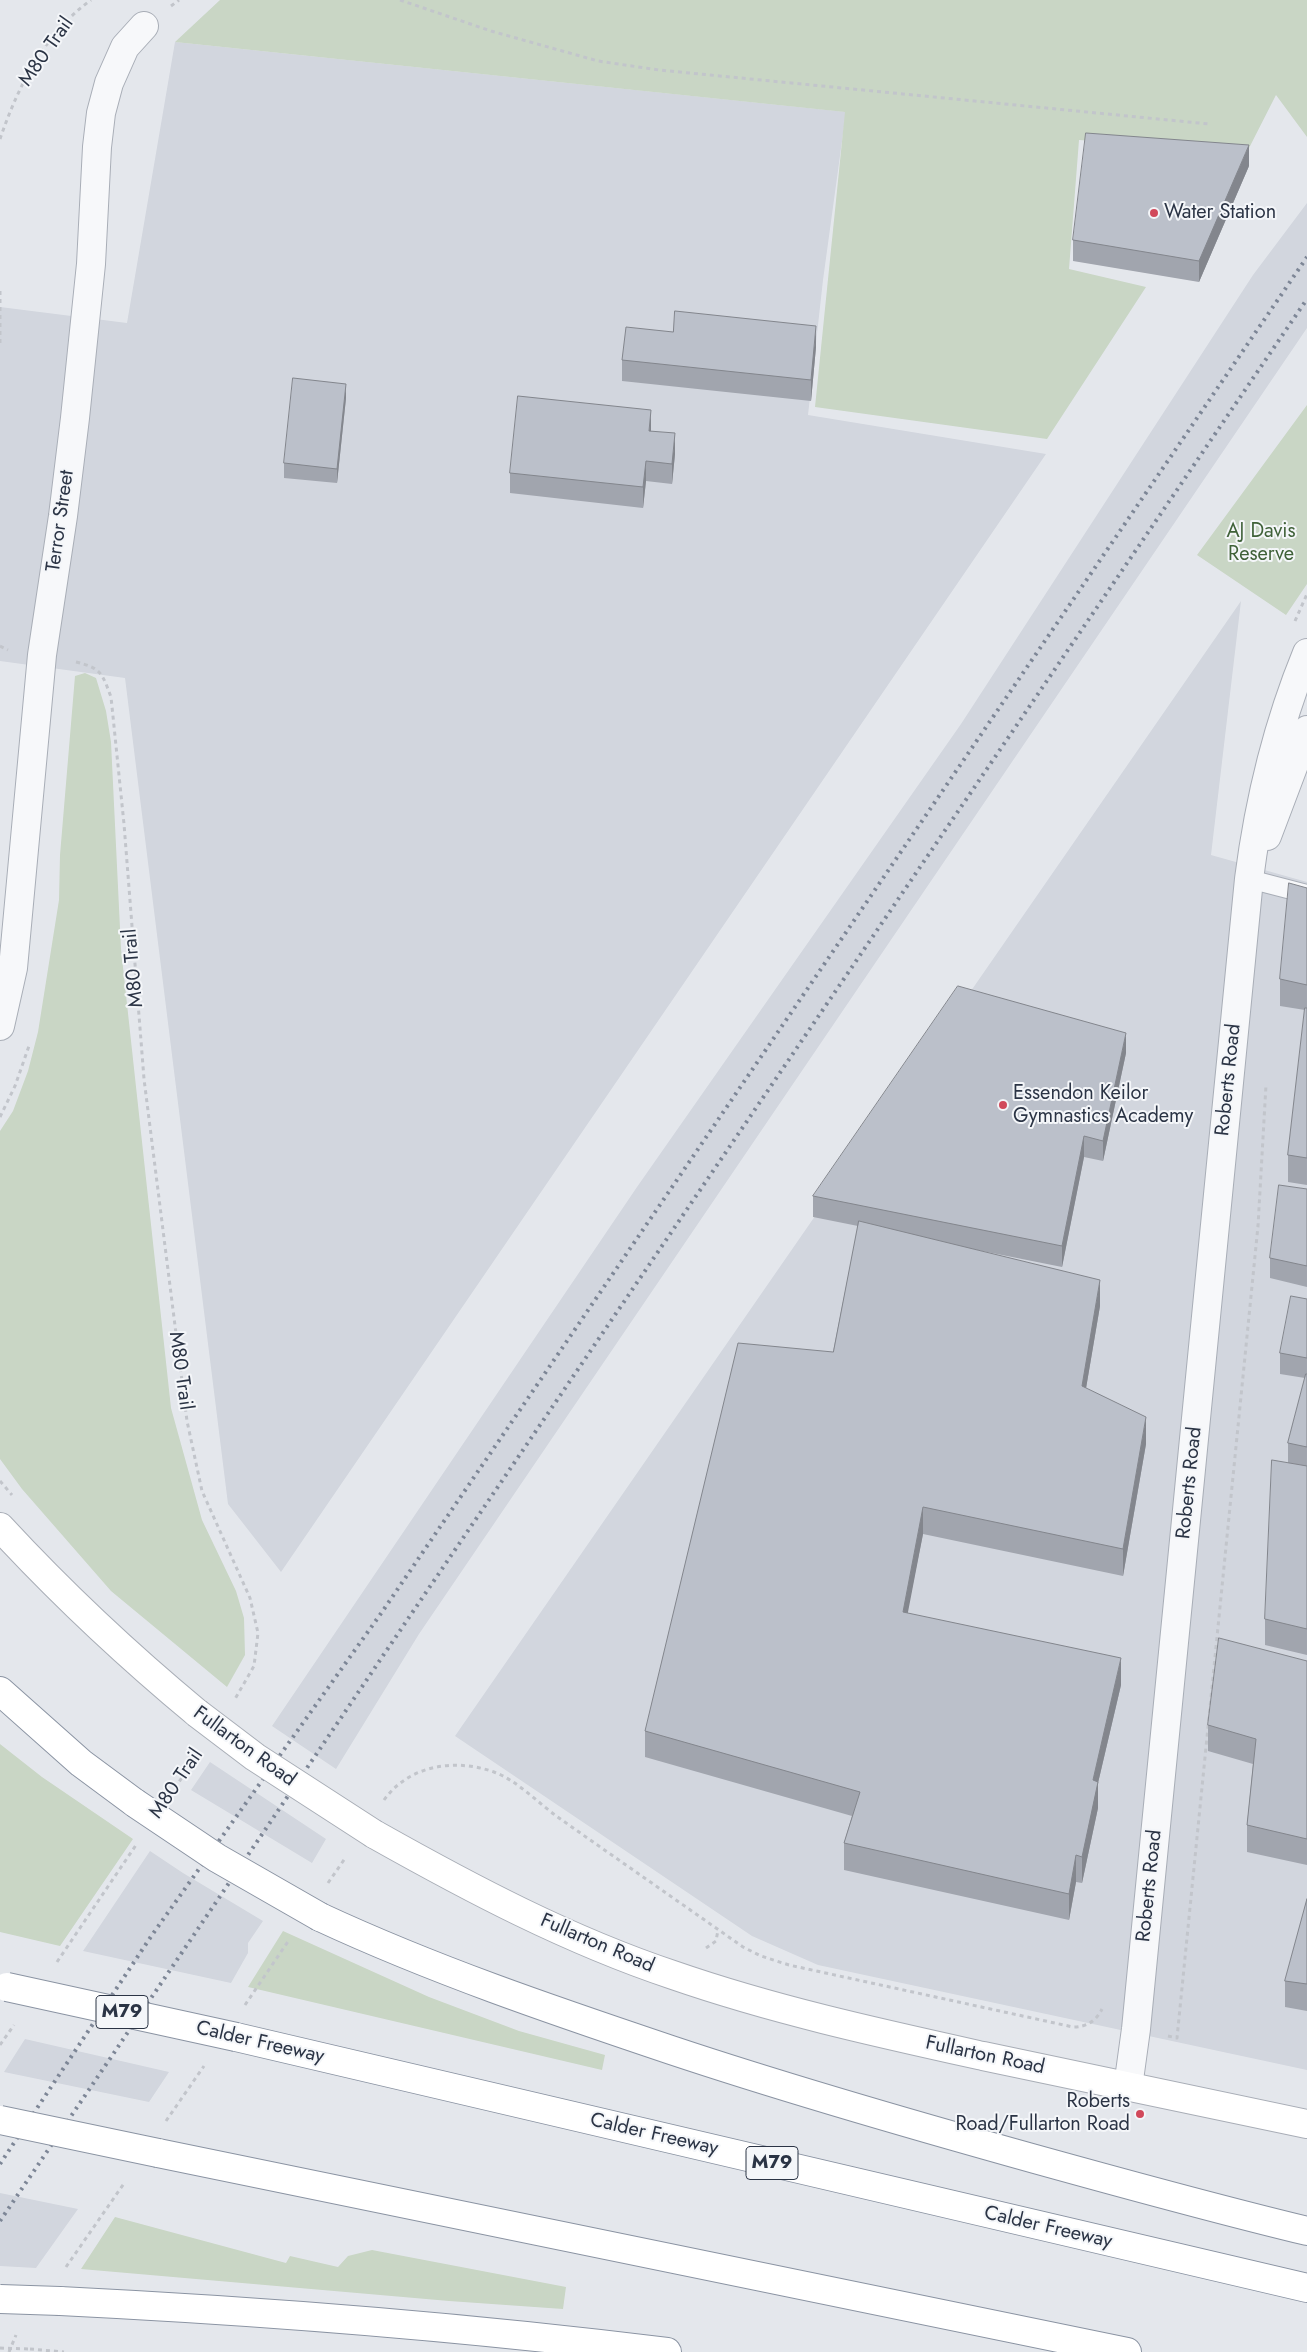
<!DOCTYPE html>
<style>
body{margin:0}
canvas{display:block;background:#e4e7ec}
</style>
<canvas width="1307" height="2352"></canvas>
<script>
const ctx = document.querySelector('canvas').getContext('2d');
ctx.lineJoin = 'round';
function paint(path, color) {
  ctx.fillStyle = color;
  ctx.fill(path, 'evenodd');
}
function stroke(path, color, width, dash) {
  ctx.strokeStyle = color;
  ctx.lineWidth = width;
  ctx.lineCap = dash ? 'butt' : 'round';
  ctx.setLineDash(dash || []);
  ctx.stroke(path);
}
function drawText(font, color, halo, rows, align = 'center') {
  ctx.font = font + ' Jost,sans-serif';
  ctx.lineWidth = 4;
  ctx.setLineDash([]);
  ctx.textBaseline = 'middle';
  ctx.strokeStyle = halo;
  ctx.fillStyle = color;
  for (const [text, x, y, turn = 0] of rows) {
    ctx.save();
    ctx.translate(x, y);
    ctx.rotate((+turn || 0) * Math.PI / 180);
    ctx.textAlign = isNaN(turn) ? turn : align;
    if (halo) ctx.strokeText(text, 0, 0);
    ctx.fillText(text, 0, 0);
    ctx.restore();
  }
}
paint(new Path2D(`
 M175,42L846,112L823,280L808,415L1046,454L281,1572L228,1504L125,678L0,661V307L127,323Z
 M1307,203V328L419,1634L336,1769L272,1726L637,1187L961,724L1253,275Z
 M1241,601L1211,855L1307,882V2070L818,1965L752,1936L455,1736Z
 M210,1762L326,1839L312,1863L191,1790Z
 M150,1851L183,1873L263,1921L248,1943V1953L231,1983L83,1951Z
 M25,2039L169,2072L149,2102L4,2072Z
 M0,2193L78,2209L36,2268L0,2266Z`), '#d2d6de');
paint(new Path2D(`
 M220,0H1307V137L1276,95L1247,152L1079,140L1069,269L1146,287L1047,439L815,407L845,112L175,42Z
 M1307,405V584L1286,615L1197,555Z
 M85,673L96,678L106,711L111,742L121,949L171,1408L202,1520L236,1591L244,1618L245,1655L227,1687L111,1591L22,1489L0,1459V1131L13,1111L28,1071L38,1032L59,900L60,855L75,676Z
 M0,1744L42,1777L133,1839L60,1946L0,1932Z
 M283,1931L429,1997L519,2031L605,2055L602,2070L248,1987Z
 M115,2217L286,2263L290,2256L338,2267L348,2256L372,2250L566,2287L563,2309L449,2301L81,2269Z`), '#c9d6c5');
const service = new Path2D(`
 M1249,879L1307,894`);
const minor = new Path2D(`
 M0,1026L13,968L42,655L63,516L75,418L91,264L97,147L101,113L109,83L125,47L144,26`);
const tertiary = new Path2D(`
 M1267,836L1307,730
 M1128,2087L1136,2029L1249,879C1259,801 1277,726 1307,653`);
const secondary = new Path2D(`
 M0,1527C62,1594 127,1655 197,1713
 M374,1834C470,1888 568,1940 673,1975C774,2010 879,2033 983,2056C1091,2079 1199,2102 1307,2124`);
const motorway = new Path2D(`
 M0,1691L81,1763L135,1803
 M320,1917C434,1970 552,2010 671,2050C791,2090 913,2125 1035,2159C1125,2184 1216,2209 1307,2231
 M236,2037L1307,2288
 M158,2153L1127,2352
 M60,2301C263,2311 466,2327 667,2352`);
stroke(service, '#a9aeb7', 20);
stroke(minor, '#a9aeb7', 30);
stroke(tertiary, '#a9aeb7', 30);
stroke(secondary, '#a9aeb7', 30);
stroke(motorway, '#8b94a3', 30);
stroke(new Path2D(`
 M400,0L491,31L598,61L659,70L1209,124
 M171,6L179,0
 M0,139C18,86 45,33 91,0
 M0,291V344
 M1295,621L1307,594
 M0,646L8,650
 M76,662C101,668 102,673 111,697L124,824L144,1079L187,1421L202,1491L250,1598L258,1633L254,1666L235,1699
 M0,1117L15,1086L29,1046
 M0,1481L12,1495
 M175,1788L196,1756
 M384,1800C409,1765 455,1758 494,1772C518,1781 538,1803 559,1818C620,1861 682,1904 743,1947L761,1956L789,1965L1073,2027C1087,2027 1096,2021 1102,2009
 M328,1883L346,1857
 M706,1948L716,1941L718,1930
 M57,1962L136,1845
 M245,2005L289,1940
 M1168,2036L1177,2038L1258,1226L1266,1085
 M0,2045L14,2025
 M166,2121L204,2066
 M66,2267L125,2182
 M30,2349L64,2352
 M9,2352L16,2335`), '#c2c5cb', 3, [4, 4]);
stroke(service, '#f7f8fa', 18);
stroke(minor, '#f7f8fa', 28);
stroke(tertiary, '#f7f8fa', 28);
stroke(secondary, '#fff', 28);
stroke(motorway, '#fff', 28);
stroke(new Path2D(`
 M0,2164L152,1935L382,1612L1307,257
 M0,2221L414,1610L1307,299`), '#7d8696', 4, [2.5, 5]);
const secondaryBridge = new Path2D(`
 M197,1713L255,1757L374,1834`);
const motorwayBridge = new Path2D(`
 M135,1803L217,1858L320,1917
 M7,1987L236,2037
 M0,2120L158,2153
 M0,2299L60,2301`);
stroke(secondaryBridge, '#a9aeb7', 30, []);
stroke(motorwayBridge, '#8b94a3', 30, []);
stroke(new Path2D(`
 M0,2348L30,2349`), '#c2c5cb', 3, [4, 4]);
stroke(secondaryBridge, '#fff', 28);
stroke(motorwayBridge, '#fff', 28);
paint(new Path2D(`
 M1249,166L1199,282L1073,261V240Z
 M816,347L811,401L622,381V360Z
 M346,398L337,483L284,478V463Z
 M651,431L675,454L672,484L646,481L643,508L510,493V473Z
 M1307,888V1185L1288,1182V1155L1305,1010L1280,1006V979Z
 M1126,1053L1103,1161L1084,1157L1062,1267L972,1249L1100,1306L1086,1388L1146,1444L1123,1576L923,1534L907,1613L1121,1685L1098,1783V1808L1082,1883L1076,1882L1069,1920L844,1870V1843L852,1816L645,1757V1731L833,1352L858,1226L813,1217V1196Z
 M1307,1189V1287L1270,1278V1258Z
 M1307,1299V1655L1265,1645V1619L1288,1463V1443L1305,1378L1280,1374V1353Z
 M1307,1661V1865L1247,1852V1825L1253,1764L1208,1751V1725Z
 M1307,1899V2011L1285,2007V1981Z`), '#a1a5ae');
paint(new Path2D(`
 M1249,145V166L1199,282V261Z
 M816,326V347L811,401V380Z
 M346,384V398L337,483V469Z
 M651,410V431L649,452V431Z
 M675,433V454L672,484V464Z
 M646,461V481L643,508V487Z
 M1126,1033V1053L1103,1161V1141Z
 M1084,1136V1157L1062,1267V1246Z
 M1100,1280V1306L1082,1412V1386Z
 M1146,1417V1444L1123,1576V1549Z
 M923,1507V1534L903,1638V1612Z
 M1121,1658V1685L1098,1783V1808L1082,1883V1857L1093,1780Z
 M1076,1855V1882L1069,1920V1894Z`), '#83868d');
const building = new Path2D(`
 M1086,133L1249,145L1199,261L1073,240Z
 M675,311L816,326L811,380L622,360L626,327L673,332Z
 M293,378L346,384L337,469L284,463Z
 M518,396L651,410L649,431L675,433L672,464L646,461L643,487L510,473Z
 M1289,883L1307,888V985L1280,979Z
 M958,986L1126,1033L1103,1141L1084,1136L1062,1246L813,1196Z
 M1305,1008H1307V1158L1288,1155Z
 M1279,1185L1307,1189V1266L1270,1258Z
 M859,1221L1100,1280L1082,1386L1146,1417L1123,1549L923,1507L903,1612L1121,1658L1093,1780L1098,1782L1082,1857L1076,1855L1069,1894L844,1843L860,1792L645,1731L738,1343L833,1352Z
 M1291,1296L1307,1299V1358L1280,1353Z
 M1306,1374H1307V1447L1288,1443Z
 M1272,1460L1307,1466V1629L1265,1619Z
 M1219,1638L1307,1661V1839L1247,1825L1256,1739L1208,1725Z
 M1307,1899V1984L1285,1981Z`);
paint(building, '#bbc0ca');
stroke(building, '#83868d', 1);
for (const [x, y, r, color] of [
 [1154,213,5,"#d1495b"],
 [1003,1105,5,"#d1495b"],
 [1140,2114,5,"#d1495b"]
]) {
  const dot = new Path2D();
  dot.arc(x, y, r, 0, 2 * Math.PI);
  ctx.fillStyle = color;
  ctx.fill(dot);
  stroke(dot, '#f4f6f9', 2);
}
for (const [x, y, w] of [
 [122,2012,52],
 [772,2163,52]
]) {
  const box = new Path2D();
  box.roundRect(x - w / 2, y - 16.5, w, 33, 4);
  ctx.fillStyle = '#f4f6f9';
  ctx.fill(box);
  stroke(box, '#2b3445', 1);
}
drawText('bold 19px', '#2b3445', null, [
 ["M79",122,2012],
 ["M79",772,2163]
]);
drawText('20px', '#2b3445', '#f4f6f9', [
 ["M80 Trail",47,52,-55],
 ["Terror Street",61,521,-82],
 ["M80 Trail",134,968,-95],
 ["Roberts Road",1229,1080,-84],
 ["M80 Trail",180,1371,82],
 ["Roberts Road",1190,1483,-84],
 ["Fullarton Road",244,1747,36],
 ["M80 Trail",177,1784,-56],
 ["Roberts Road",1150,1886,-84],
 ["Fullarton Road",597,1944,23],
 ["Calder Freeway",260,2043,13],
 ["Fullarton Road",985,2056,12],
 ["Calder Freeway",654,2135,13],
 ["Calder Freeway",1048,2228,13]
]);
drawText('20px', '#2b3445', '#f4f6f9', [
 ["Water Station",1164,213],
 ["Essendon Keilor",1013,1094],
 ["Gymnastics Academy",1013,1117],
 ["Roberts",1130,2102,"right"],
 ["Road/Fullarton Road",1130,2125,"right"]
], 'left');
drawText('20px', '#3f6138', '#f4f6f9', [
 ["AJ Davis",1261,532],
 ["Reserve",1261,555]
]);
</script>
